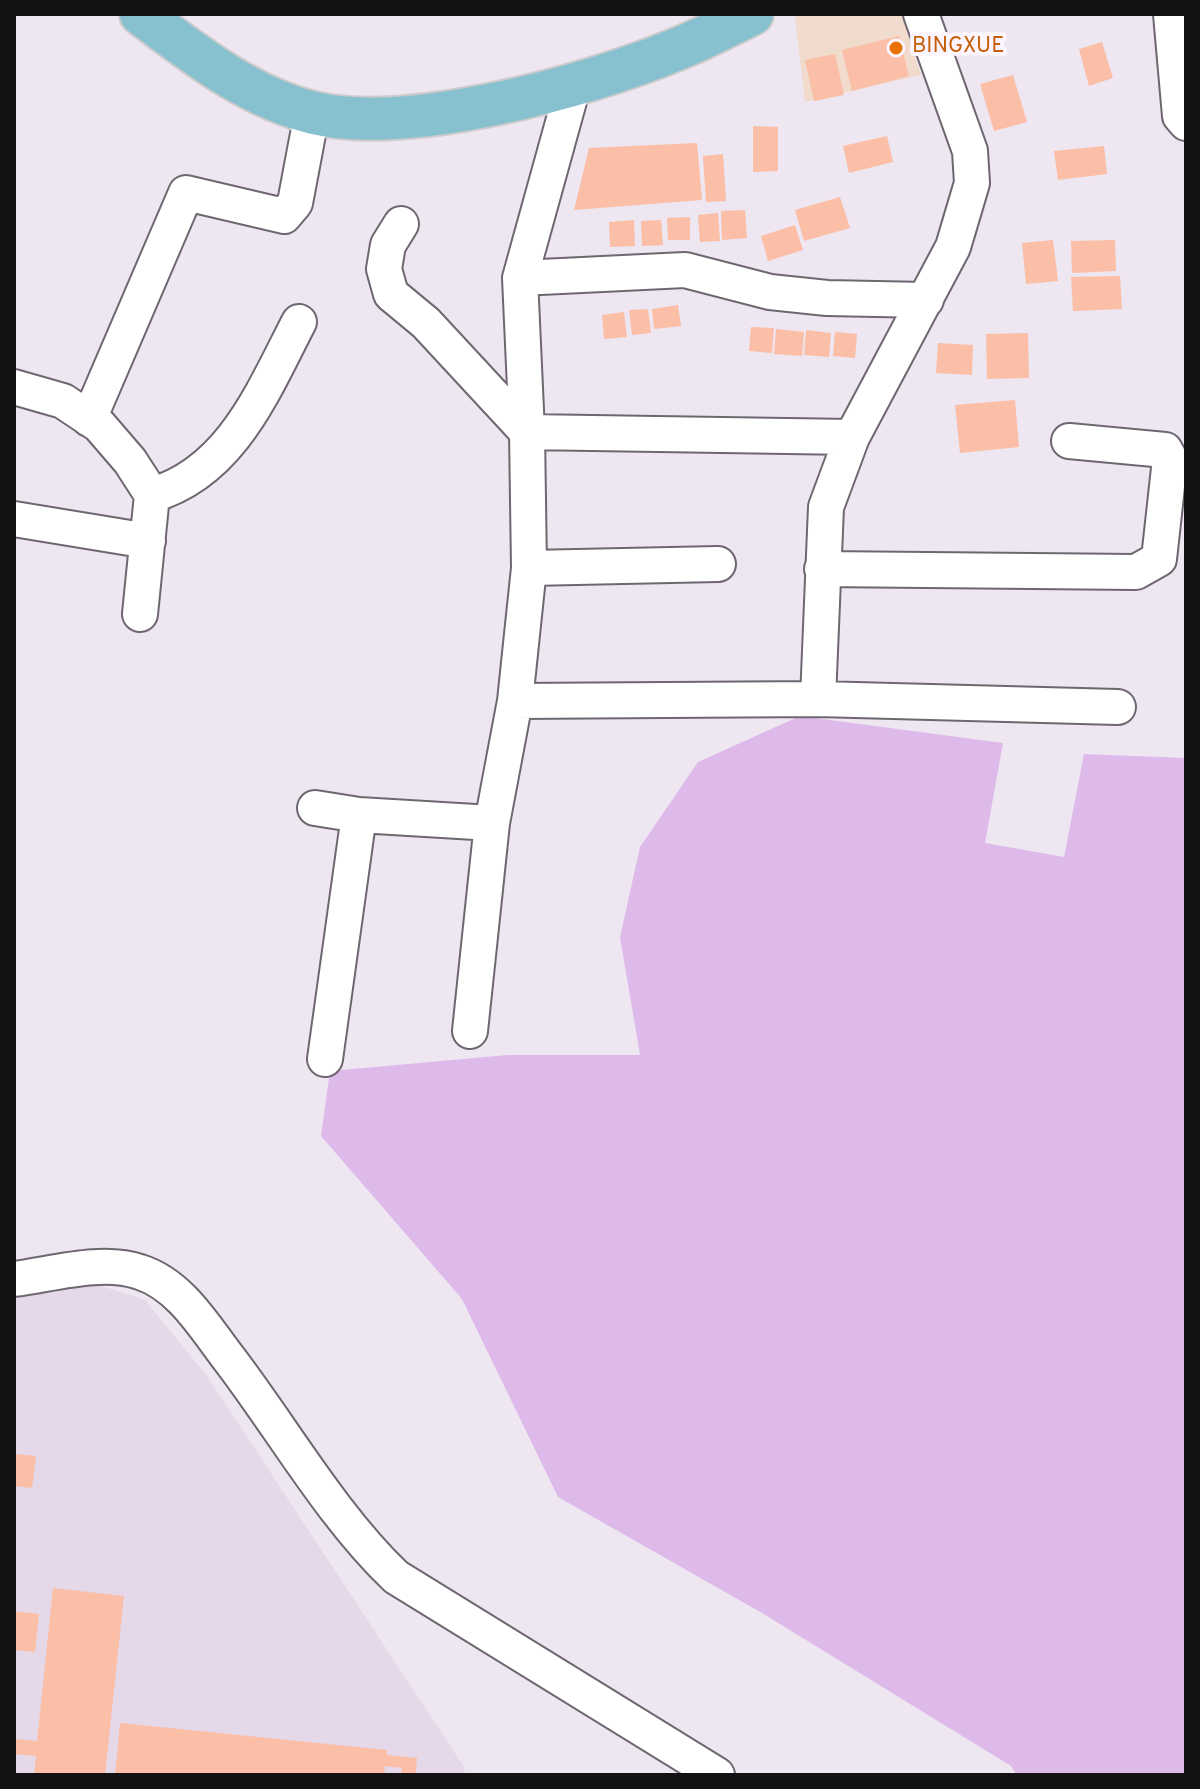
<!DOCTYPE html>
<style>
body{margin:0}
#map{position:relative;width:1200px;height:1789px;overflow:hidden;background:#eee6f1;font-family:Overpass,sans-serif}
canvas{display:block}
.frame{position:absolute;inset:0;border:16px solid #141115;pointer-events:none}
</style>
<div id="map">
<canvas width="1200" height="1789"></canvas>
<div class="frame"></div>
</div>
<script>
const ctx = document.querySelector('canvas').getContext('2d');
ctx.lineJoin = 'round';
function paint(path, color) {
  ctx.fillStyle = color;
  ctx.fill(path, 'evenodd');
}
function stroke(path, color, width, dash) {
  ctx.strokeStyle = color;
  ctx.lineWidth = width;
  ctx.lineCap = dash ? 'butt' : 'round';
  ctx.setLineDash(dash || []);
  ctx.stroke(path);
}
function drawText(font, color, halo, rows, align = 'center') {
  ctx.font = font + ' Overpass,sans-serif';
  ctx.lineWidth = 8;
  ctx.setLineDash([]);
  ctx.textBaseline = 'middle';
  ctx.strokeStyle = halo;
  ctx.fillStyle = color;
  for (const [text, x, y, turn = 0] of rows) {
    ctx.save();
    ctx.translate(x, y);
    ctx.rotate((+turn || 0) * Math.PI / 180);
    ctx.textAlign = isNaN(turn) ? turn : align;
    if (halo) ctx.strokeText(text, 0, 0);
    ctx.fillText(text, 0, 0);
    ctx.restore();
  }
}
paint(new Path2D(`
 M799,14H902L921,75L805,102L795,17Z`), '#f0dbcd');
paint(new Path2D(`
 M89,1282L145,1300L207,1376L464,1767L465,1775H14V1295Z`), '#e5d8e9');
paint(new Path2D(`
 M800,716L1003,743L985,843L1064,857L1084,754L1186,758V1775H1017L1011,1766L762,1613L558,1497L462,1299L321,1136L330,1071L508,1055H640L620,937L640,847L698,762Z`), '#debaeb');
paint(new Path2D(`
 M899,36L909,76L852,91L842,50Z
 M1102,42L1113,78L1089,86L1079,49Z
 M835,54L844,95L814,101L805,60Z
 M1013,75L1027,122L994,131L980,84Z
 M753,126L778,127V171L753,172Z
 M887,136L893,162L849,173L843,146Z
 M697,143L702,200L574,210L589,148Z
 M1104,146L1107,174L1058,180L1054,151Z
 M723,154L726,201L706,202L703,156Z
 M840,197L850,228L804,241L795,210Z
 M745,210L747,238L722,240L721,211Z
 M718,213L720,241L700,242L698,215Z
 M690,217V240H668L667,218Z
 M634,220L635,246L610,247L609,222Z
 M661,220L663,245L642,246L641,221Z
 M795,225L803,250L768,261L761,236Z
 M1053,240L1058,281L1026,284L1022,243Z
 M1115,240L1116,271L1072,273L1071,241Z
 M1120,276L1122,309L1073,311L1071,277Z
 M678,305L681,326L654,329L652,309Z
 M648,309L651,333L632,335L629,310Z
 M624,312L627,337L604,339L602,315Z
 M751,327L774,328L772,353L749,351Z
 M776,329L804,332L802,356L774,354Z
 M806,330L831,333L829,357L804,355Z
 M835,332L857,334L855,358L833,356Z
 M1028,333L1029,378L987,379L986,334Z
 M938,343L973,345L972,375L936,373Z
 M1015,400L1019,447L960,453L955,405Z
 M14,1454L36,1456L32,1488L14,1486Z
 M53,1588L124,1596L105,1775H34L36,1756L14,1754V1739L37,1741Z
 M14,1611L39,1614L35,1652L14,1650Z
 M120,1723L387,1750V1755L417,1758L416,1775H401L402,1768L385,1766L384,1775H115Z`), '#fbbea6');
const minor = new Path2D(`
 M1171,14L1180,116L1186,123
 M574,83L520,278L527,432L852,437
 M401,224L388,245L384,269L391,294L426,323L527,432L529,568L515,701L492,823L470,1031
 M520,278L685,270L770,292L827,298L926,300
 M14,387L63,401L99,425L130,461L152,495L140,614
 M89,419L186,193L284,216L295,203L312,113
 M152,495C232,472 264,389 299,322
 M14,519L148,541
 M529,568L718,564
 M822,569L1136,572L1159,559L1170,459L1165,450L1069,441
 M818,699L826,507L852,437L953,247L972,183L970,151L921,14
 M515,701L818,699L1118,707
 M315,808L359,815
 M325,1059L359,815L492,823
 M14,1279C53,1274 102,1259 140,1272C181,1285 205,1328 230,1360C284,1431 332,1516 396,1577L717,1775`);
const major = new Path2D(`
 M141,14C193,53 248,97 314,113C409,135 585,87 675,50C701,40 727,26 752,14`);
stroke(minor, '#6e6770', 38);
stroke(major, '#cbcbcc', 46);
stroke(minor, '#fff', 34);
stroke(major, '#87c1cf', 42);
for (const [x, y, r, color] of [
 [896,48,8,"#e8710a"]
]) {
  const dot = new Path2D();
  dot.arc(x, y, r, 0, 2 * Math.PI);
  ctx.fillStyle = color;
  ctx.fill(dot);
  stroke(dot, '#fcf4ff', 3);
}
drawText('22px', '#c56008', '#fcf4ff', [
 ["BINGXUE",912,48]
], 'left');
</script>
